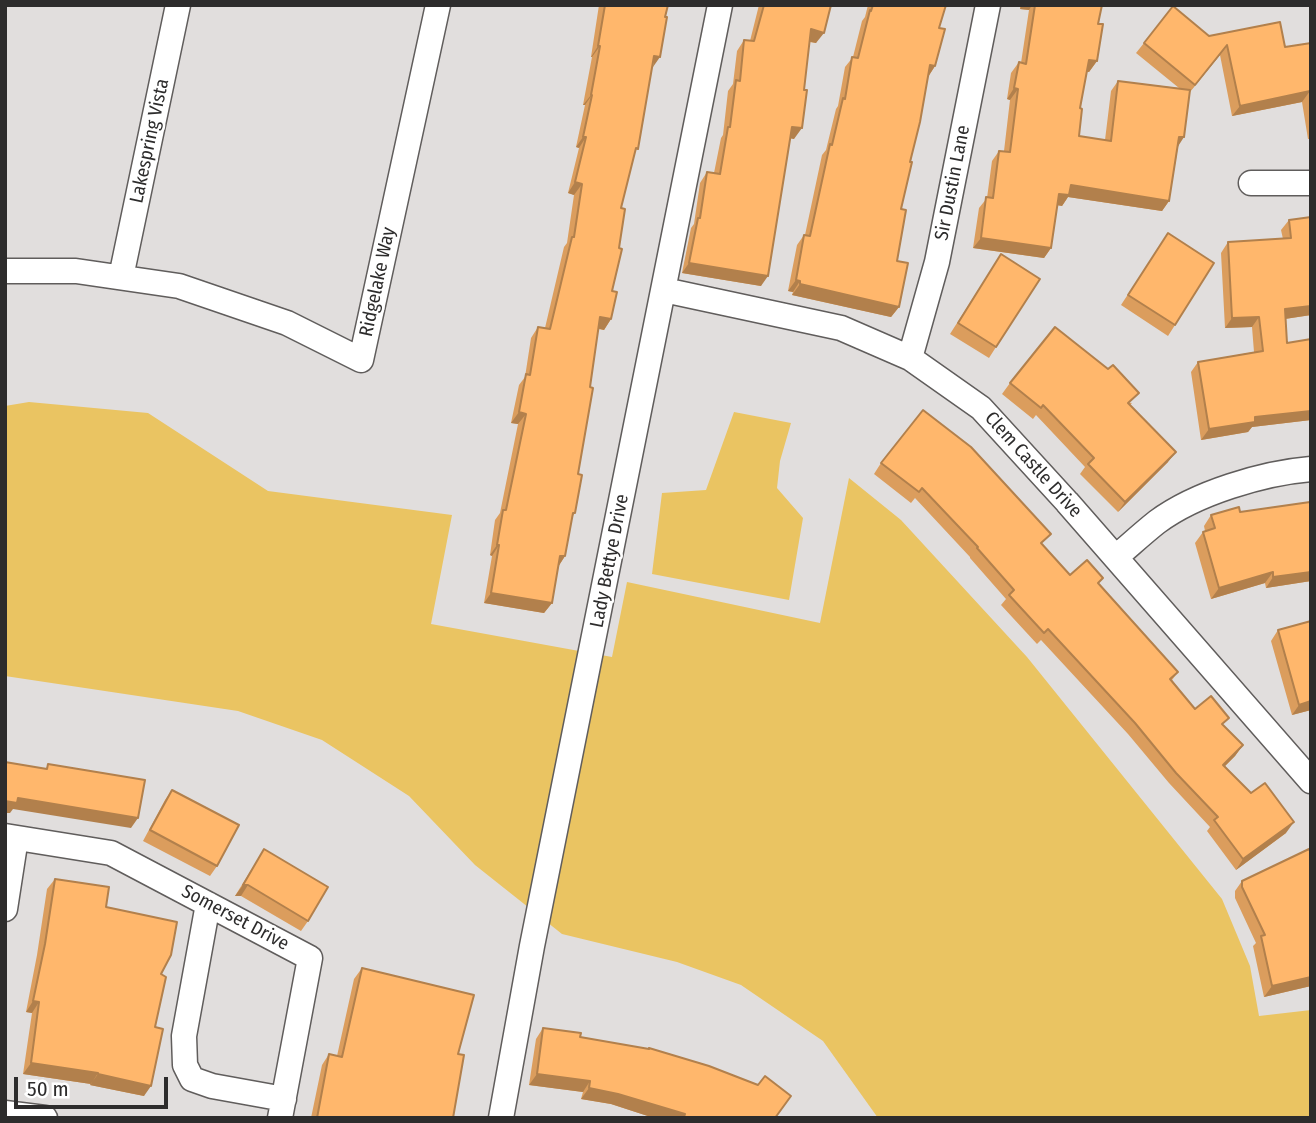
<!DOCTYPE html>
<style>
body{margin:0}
#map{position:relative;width:1316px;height:1123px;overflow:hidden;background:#e1dedd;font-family:"Fira Sans Condensed",sans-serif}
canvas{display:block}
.frame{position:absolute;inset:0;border:7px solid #2d2c2c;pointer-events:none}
.scale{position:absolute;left:14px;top:1077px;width:154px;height:32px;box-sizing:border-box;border:4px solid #2d2c2c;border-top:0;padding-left:9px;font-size:21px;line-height:24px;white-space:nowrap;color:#2d2c2c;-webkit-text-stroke:5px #fff;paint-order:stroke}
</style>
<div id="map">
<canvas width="1316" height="1123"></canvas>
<div class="frame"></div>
<div class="scale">50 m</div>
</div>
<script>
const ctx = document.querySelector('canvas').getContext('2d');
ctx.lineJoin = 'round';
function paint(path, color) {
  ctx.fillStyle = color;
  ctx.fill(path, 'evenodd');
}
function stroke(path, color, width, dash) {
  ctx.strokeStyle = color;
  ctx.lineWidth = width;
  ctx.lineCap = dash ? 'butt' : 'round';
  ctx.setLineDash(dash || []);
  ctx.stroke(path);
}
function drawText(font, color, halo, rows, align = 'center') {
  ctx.font = font + ' "Fira Sans Condensed",sans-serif';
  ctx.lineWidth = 5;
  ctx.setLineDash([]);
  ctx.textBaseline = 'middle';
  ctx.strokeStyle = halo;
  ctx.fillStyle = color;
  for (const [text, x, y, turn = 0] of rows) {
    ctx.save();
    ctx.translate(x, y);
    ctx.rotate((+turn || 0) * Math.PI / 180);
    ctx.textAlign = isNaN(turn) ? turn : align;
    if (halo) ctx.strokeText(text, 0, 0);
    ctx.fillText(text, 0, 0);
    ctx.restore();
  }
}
paint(new Path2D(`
 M29,402L148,413L268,491L452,515L431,624L612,657L627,582L820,623L849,478L901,520L1027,657L1222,899L1250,966L1259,1016L1311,1010V1118H878L823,1041L741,985L677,962L562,934L475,865L409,796L322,740L238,711L5,676V406Z
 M734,412L791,423L780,461L777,488L803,518L789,600L652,574L662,493L706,490Z`), '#eac462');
const street = new Path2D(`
 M1251,183H1311
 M5,271H76L179,286L287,323L361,360L438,5
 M121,277L178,5
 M664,290L841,328L910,358L981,408L1067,502L1311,781
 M910,358L937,262L988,5
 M1116,557C1129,546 1143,533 1157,522C1196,493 1263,473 1311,469
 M5,836L111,853L310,958L280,1118
 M208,904L184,1036L185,1065L192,1079L212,1086L284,1099
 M5,909L16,838
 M5,1113L45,1118
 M501,1118L532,946L720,5`);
stroke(street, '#605d5c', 27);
stroke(street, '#fff', 24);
paint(new Path2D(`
 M599,5H668L652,67L635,152L621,208L612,291L611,319L604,330L598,329L578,474L575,513L572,517L565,556L558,567L552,603L544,613L484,603L492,556L490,555L495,520L500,513L518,424L511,423L519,385L525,377L531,338L538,327L545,328L564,247L567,243L574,195L568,193L579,148L576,147L585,105H583L592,57H591Z
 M759,5H831L816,43L809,42L794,139L790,138L761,286L682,273L691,228L694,224L700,183L707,172L714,173L721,138L723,135L728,91L733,84L737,51L744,40L750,41Z
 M868,5H946L939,28L935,66L928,77L901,209L897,261L899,307L891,317L792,295L793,292L788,291L797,245L804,235H805L822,155L826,150L836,109L838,106L845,67L853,57L862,21L865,17Z
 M1020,5H1102L1098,24L1097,61L1089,72H1087L1080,108L1079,136L1105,140L1111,91L1118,81L1179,88L1136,53L1144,43L1209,36L1285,47L1311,43V139H1308L1302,102L1232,116L1220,55L1190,92L1178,147L1169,201L1162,211L1068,197L1062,206L1057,205L1051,248L1044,258L973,248L979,208L987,198L992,161L999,151H1004L1010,100L1007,99L1011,73L1019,62L1021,63L1029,10L1020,9Z
 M1311,217V315L1285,319L1287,343L1311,339V420L1252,427L1248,432L1201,440L1191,372L1198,362L1254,352L1252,327L1225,328L1221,253L1228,242L1283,239L1281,230L1289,220Z
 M1168,233L1175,325L1168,336L1121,305Z
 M1001,254L996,347L989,358L950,334Z
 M1010,383L1132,403L1130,405L1168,462L1118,512L1080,474L1085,467L1036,415L1033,419L1002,394Z
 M881,463L1043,545L1070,575L1099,585L1178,672L1172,680L1195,709L1223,725L1243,745L1235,756L1225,766L1286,833L1236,870L1207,831L1210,827L1169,783L1128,734L1041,640L1037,644L1001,605L1006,599L970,558V557L915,498L911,503L874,474Z
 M1311,505V581L1266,588L1265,583L1211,599L1195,543L1203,532L1205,531L1204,526L1211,515Z
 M1311,621V710L1292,715L1271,641L1278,630Z
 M172,790L217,866L210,876L143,841L165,800Z
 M264,849L308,921L301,931L241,896H235Z
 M1311,853V986L1264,997L1253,946L1256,943L1235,898V891L1242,881Z
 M55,879L106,907L161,974L155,1027L144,1096L90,1085L91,1084L23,1074L32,1013L26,1012L37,955L47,889Z
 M362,968L458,1054L453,1118H311L322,1065L329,1054L337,1056L354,979Z
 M543,1028L580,1037L775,1118H654L611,1104L581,1099L583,1092L529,1085L536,1039Z`), '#db9d5d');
paint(new Path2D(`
 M1022,5H1032L1029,10L1020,9Z
 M811,29L824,33L816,43L803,40Z
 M1227,45L1220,55L1187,95Z
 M598,46H600L592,57H591Z
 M654,56L660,57L653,67Z
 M1089,60L1097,61L1089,72L1082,71Z
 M930,65L935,66L928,77Z
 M1014,88L1018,89L1010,100L1007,99Z
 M1310,91L1302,102L1232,116L1240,106Z
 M591,95H592L585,105H583Z
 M792,127L802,128L794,139L784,137Z
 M583,137H586L579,148L576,147Z
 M1179,137H1184L1177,148Z
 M575,182L582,184L574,195L568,193Z
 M1071,185L1169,201L1162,211L1068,197L1062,206L1051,204L1059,194Z
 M981,238L1051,248L1044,258L973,248Z
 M689,263L768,276L761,286L682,273Z
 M796,280L800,281L793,292L788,291Z
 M800,284L899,307L891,317L792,295Z
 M1311,306V315L1278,320L1285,309Z
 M600,317L611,319L604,330L593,327Z
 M1259,317L1252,327L1225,328L1232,318Z
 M1311,411V420L1252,427L1248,432L1201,440L1209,429L1255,417Z
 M519,412L526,414L518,424L511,423Z
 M1176,452L1168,462L1118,512L1125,502Z
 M497,545H499L492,556L490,555Z
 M560,556H565L558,567Z
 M1273,572L1265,583L1211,599L1219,588Z
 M1311,572V581L1266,588L1273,577Z
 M491,593L552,603L544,613L484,603Z
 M1311,701V710L1292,715L1299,705Z
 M1243,745L1235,756L1216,775L1223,765Z
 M18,798L138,818L131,828L13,809L10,813H5V801Z
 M1294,822L1286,833L1236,870L1243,859Z
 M243,885H248L241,896H235Z
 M1311,977V986L1264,997L1272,986Z
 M33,1001L39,1002L32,1013L26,1012Z
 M31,1063L98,1073L91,1084L23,1074Z
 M98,1074L151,1086L144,1096L90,1085Z
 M537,1074L590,1081L583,1092L529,1085Z
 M589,1088L618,1094L685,1114L683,1118H654L611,1104L581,1099Z`), '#b2804c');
const building = new Path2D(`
 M605,5H668L665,17H667L660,57L654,56L638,149L636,148L621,208L625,209L619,248L622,249L612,291L617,292L611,319L600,317L590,387L593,388L578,474L582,475L575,513H573L565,556H560L552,603L491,593L499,545H497L503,510H506L526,414L519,412L526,374L530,375L538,327L550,329L572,237H574L582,184L575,182L586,137H583L592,95H591L600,46H598Z
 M764,5H831L824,33L811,29L804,90H807L802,128L792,127L768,276L689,263L698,218H700L707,172L720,174L728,127H730L736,80L740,81L744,40L754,41Z
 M873,5H946L939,28L945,29L935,66L930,65L920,122L910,162H912L901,209L906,210L897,261L908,263L899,307L800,284V281L796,280L804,235L810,236L830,144L832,145L843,98L845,99L852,57L858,58L870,10L871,11Z
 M1035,5H1102L1098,24H1103L1097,61L1089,60L1080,108L1082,109L1079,136L1111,141L1118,81L1190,90L1184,137H1179L1169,201L1071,185L1069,195L1059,194L1051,248L981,238L986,197L993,198L999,151L1010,152L1018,89L1014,88L1019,62L1026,64Z
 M1173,6L1209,36L1280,22L1285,47L1311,43V97L1310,91L1240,106L1227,45L1195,85L1144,43Z
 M1311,217V306L1285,309L1287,343L1311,339V411L1255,417V422L1209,429L1198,362L1263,351L1259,317L1232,318L1228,242L1291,238L1289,220Z
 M1168,233L1214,263L1175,325L1128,295Z
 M1001,254L1040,279L996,347L958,323Z
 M1055,327L1108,369L1113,365L1139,393L1128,403L1176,452L1125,502L1088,464L1094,458L1043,405L1041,408L1010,383Z
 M923,410L971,447L1051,534L1041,543L1070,575L1087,560L1103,578L1098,583L1178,672L1170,679L1195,709L1211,696L1229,718L1222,724L1243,745L1223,765L1251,793L1265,783L1294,822L1243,859L1214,820L1218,817L1176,773L1135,723L1048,629L1044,633L1009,595L1014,590L977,548L978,547L922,488L919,492L881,463Z
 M1310,502L1311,572L1273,577V572L1219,588L1203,532L1215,528L1211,515L1239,507L1240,512Z
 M1311,621V701L1299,705L1278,630Z
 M5,762L47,769L48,764L145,780L138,818L18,798L17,803L5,801Z
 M172,790L239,825L217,866L150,830Z
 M264,849L328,887L308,921L248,885H243Z
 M1309,849L1311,853V977L1272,986L1261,936L1265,935L1242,887V881Z
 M55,879L109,887L106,907L177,922L171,955L161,974L166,977L155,1027L163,1029L151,1086L98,1074V1073L31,1063L39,1002L33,1001L45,944Z
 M362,968L474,995L458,1054L464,1055L453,1118H317L329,1054L342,1057Z
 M543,1028L581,1033L580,1037L649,1049V1048L709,1066L758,1085L765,1076L791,1096L775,1118H685L684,1117L685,1114L618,1094L589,1088L590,1081L537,1074Z`);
paint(building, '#ffb76c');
stroke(building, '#b2804c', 2);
drawText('19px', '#2d2c2c', '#fff', [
 ["Lakespring Vista",150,141,-78],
 ["Sir Dustin Lane",953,183,-79],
 ["Ridgelake Way",378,282,-78],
 ["Clem Castle Drive",1033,465,48],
 ["Lady Bettye Drive",610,561,-79],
 ["Somerset Drive",235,918,28]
]);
</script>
